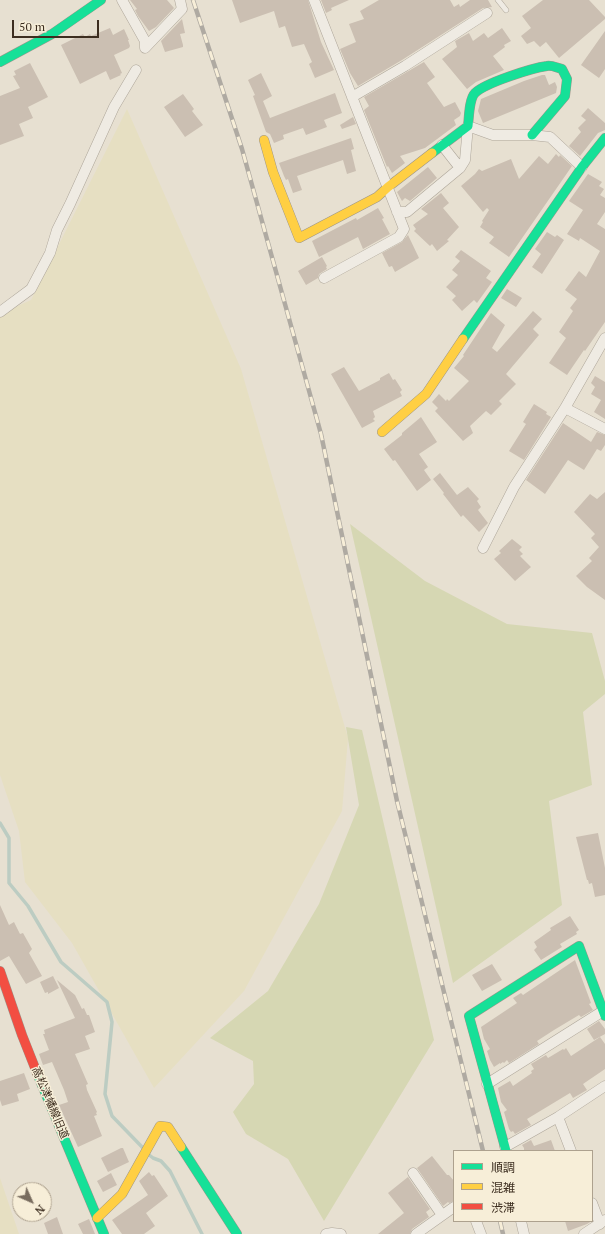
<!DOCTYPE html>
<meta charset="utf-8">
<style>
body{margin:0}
#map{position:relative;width:605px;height:1234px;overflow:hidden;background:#e7e0d1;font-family:"PT Serif","Noto Sans JP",serif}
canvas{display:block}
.legend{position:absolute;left:453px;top:1150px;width:140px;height:72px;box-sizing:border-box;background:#f7eed8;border:1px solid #ada18e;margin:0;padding:5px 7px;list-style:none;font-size:12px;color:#3d2e20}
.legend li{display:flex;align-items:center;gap:8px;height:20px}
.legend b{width:20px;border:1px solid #ada18e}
.north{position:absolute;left:12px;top:1182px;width:40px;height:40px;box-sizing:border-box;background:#f7eed8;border:1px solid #ada18e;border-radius:50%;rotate:135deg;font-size:11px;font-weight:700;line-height:16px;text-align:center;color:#3d2e20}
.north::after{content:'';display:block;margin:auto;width:14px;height:18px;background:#786c5e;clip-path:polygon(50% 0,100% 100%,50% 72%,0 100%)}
.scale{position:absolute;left:12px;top:20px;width:87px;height:18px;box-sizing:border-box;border:2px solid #3d2e20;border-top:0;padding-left:5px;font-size:12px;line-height:14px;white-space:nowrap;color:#3d2e20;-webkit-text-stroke:3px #f7eed8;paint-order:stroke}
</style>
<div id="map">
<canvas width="605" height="1234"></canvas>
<ul class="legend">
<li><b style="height:5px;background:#16e098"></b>順調</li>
<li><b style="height:5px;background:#ffcf43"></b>混雑</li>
<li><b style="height:5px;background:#f24e42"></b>渋滞</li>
</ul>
<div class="north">N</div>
<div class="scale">50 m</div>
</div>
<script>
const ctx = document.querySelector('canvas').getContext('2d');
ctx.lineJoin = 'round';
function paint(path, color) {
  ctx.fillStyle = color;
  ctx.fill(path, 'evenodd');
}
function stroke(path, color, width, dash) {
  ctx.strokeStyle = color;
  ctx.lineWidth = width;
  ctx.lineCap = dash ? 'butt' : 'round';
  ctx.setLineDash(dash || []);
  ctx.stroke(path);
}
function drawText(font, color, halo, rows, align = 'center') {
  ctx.font = font + ' "PT Serif","Noto Sans JP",serif';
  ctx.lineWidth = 3;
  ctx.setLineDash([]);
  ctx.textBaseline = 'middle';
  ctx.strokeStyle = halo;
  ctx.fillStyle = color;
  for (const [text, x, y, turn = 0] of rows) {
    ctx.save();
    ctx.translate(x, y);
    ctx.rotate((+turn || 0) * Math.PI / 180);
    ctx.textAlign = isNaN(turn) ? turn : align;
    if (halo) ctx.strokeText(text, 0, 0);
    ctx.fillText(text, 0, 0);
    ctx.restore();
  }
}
paint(new Path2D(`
 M127,109L241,369L348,738L342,811L244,991L154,1088L72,943L25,882L19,831L0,775V314L31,300Z
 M0,1178L19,1234H0Z`), '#e6dfc2');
paint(new Path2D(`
 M350,524L425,581L507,624L592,633L605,681V694L583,712L592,785L549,801L562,905L453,983Z
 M346,727L362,730L434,1040L324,1221L288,1159L246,1134L233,1112L254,1084L253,1061L210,1038L268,991L319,904L359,805Z`), '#d6d7b3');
stroke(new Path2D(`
 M0,823L9,838V883L28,906L61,962L107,1002L112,1022L105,1094L112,1116L144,1149
 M148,1154L153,1158L161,1161L170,1171L202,1234`), '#bcccc2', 3.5);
paint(new Path2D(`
 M130,0H167L174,8L156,27L149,31L138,16L135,10L137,9Z
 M232,0H308L321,42L334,70L315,78L309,64L312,62L304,44L292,47L285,26L279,28L274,11L240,23Z
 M321,0H349L331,8L332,10L326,13Z
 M379,0H450L454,7L459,4L460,7L470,0H488L492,7L483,8L402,60L358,86L350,73L340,49L356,42L349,24L364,19L360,11Z
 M543,0H589L605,17V19L559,58L546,42L540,47L534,41L527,44L521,36L531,28L522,16Z
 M182,19L185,33L180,34L183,45V47L165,52L161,41Z
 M110,28L113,35L124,29L129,40H128L130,46L129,48L114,55L122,73L120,74L121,75L110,80L106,71L80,84L61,45L83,34L85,37L90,34L91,36Z
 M502,28L511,41L504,45L505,47L493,56L504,70L476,82L467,89L442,59L457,47L455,41L469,33L473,41L484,33L488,38Z
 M605,31V69L599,78L581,65Z
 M424,62L435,77L427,83L444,107L455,102L461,113L460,116L454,120L456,125L425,148L400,156L405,163L392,173L388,166L387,167L364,110L369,106L364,97Z
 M30,63L48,97L28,107L33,118L19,124L24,136L0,145V96L20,88L13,76L16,75L14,71Z
 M261,73L272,96L263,101L270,118L335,93L342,113L324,120L327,127L306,135L303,128L283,135L284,139L274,143L270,134L266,132L253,96L255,95L248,80Z
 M542,75H545L549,85L555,82L557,87L556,93L483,123L478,111L481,99L524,81Z
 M183,94L194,109L192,111L203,125L185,137L164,107Z
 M588,108L605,123V130L598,133L580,156L569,146L581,132L578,128L586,120L581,116Z
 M353,117L356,124L342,129L340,125Z
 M351,138L354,149L351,150L356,171L347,174L343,160L297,176L302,190L293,193L288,179L286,180L284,176L279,163Z
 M556,154L559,157L560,155L572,166L509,257L489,243L494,237L480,227L483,222L482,221L489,210L487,208L483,212L461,186L475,174L479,169L482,171L511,159L519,179L539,156L548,164Z
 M428,167L437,178L410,201L405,198L402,201L397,192Z
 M588,174L602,182L599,186L604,189L600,195L605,198V212L597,224L605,229V322L585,351L584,350L567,375L549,363L566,338L559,332L573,311L570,308L577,299L565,290L579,271L586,277L600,251L580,238L579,241L567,234L583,210L569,201Z
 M441,193L449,203L443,208L459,227L447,240L449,241L437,251L432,244L430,246L414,231L416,229L413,225L428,214L421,209Z
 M378,208L384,218L382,219L390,234L363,249L358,237L319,257L312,241L356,218L357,220Z
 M547,232L555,237L557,235L564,240L542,274L532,267L541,254L535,249Z
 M408,235L419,258L395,272L392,266L389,267L382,253L402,242Z
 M461,250L491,271L486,278L492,282L477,303L474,300L462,311L452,300L456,296L446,287L458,275L452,270L460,261L455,257Z
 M322,257L327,266L326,267L327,269L319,274L318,278L306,285L298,271Z
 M507,289L522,298L516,307L501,298Z
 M533,311L542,319L533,329L539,335L506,374L516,384L499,401L502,404L491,415L486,411L470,426L473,433L463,441L435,411L438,408L432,402L439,394L446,401L447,399L449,401L469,381L454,368L464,356L463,355L491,313L505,325L492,348L497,352Z
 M344,367L359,391L380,380V378L389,373L393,380L395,379L402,390L400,392L402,396L373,411L375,417L373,419L375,421L362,428L331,374Z
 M595,376L605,382V419L594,412L601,400L591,394L595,387L591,383Z
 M534,404L547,412L546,414L551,417L524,460L509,451L526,424L523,422Z
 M421,417L437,442L419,454L428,467L424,470L431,480L417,491L395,460L393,461L384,449L402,435V433Z
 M563,423L591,442L597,432L605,435V445L601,451L597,449L584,470L568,460L545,494L526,480Z
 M440,473L457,495L468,487L479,499L477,501L481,507L478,510L488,523L479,532L463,515L461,517L443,494L444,493L433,479Z
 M605,492V600L587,587L576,576L592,561L589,558L599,547L591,538L595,534L574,512L590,494L597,499Z
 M512,539L522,547L519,550L523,554L520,556L531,567L515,581L494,559L501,553L499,551Z
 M598,833L605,868V895L595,897L592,883L589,884L588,880H587L576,837Z
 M0,905L9,925L14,922L20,934L23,933L32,949L29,953L42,976L26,984L9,956L0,961Z
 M570,916L579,930L576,932L577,934L560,944L562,947L541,960L534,950L537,947L534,942L551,930L550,928Z
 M575,960L591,1003L589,1004L593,1010L581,1017L579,1015L554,1030L537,1041L539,1044L509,1063L507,1060L504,1063L503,1062L500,1064V1063L494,1067L490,1060L487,1051L490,1049L484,1039L481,1027L517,1003L513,998L521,993L523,995Z
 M492,964L502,980L482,991L472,975Z
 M53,976L59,988L48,994V992L45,993L40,982Z
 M57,980L75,995L82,1009L84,1008L87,1015H89L95,1032L85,1036L90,1049L75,1054L88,1084L86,1085L87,1090L97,1112L96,1113L97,1115L94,1116L102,1136L78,1147L59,1105L68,1102L64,1090L52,1062L43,1065L39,1054L49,1050L43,1034H45L44,1030L75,1018Z
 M599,1021L605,1029V1034L594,1040L587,1029Z
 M600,1037L605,1044V1069L583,1084L587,1090L573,1098L570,1093L527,1119L531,1125L515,1134L513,1131L511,1132L509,1129L504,1112L507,1110L501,1102L498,1088L510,1081L513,1086L532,1073L531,1071L534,1069L531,1064L546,1055L548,1058L563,1049L564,1050L566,1048L571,1056Z
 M24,1073L30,1089L17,1094L19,1101L2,1106L0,1100V1081Z
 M531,1140L534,1146L551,1140L555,1151H524V1148L522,1145Z
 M121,1148H123L129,1162L108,1172L101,1158Z
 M432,1156L447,1175H449L454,1181V1201L449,1203L448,1202L443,1206L417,1168Z
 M149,1172L152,1176L154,1175L168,1196L146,1213L155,1226L144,1234H122L112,1220L148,1195L139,1181Z
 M111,1173L117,1185L103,1192L97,1181Z
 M408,1177L430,1209L426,1212L429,1217L412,1229L410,1234H378L404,1213L388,1193Z
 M57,1217L63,1234H48L44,1223Z
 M89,1219L95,1234H83L78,1224Z
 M565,1221H592L587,1224L568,1231Z`), '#cbbfb2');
const lane = new Path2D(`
 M498,0L506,10`);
const street = new Path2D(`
 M122,0L145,41V48L182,9L180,0
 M314,0L404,229L399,237L324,278
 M352,97L405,66L487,13
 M460,168L465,160L468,126L493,135H532L550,137L582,167
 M397,212H407L460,168L442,145
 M0,312L31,289L50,253L57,230L70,204L114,107L136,70
 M565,408L605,429
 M483,548L514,487L565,408L605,338
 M487,1084L603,1011
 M558,1117L571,1151
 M505,1147L558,1117L605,1086
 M413,1173L442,1215
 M592,1203L600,1224
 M476,1221L481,1234
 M521,1221L524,1234
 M326,1234L332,1233L341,1234
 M416,1234L454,1207
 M584,1234L605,1220`);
const fast = new Path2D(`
 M0,62L52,34L101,0
 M432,153L468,126C469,118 469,99 475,93C485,83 532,68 547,66C552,65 557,68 562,69L567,79L565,96L532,135
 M463,339L582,167L605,138
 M37,1073L104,1234
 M181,1147L237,1234
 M506,1151L469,1016L579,946L605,1016`);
const slow = new Path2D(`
 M264,140L273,172L299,238L377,197L388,187L432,153
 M382,432L426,394L463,339
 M97,1218L122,1194L160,1126L168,1127L181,1147`);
const jam = new Path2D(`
 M0,971L22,1035L37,1073`);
stroke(lane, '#ada599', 6);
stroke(street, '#ada599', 11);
stroke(fast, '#9c958a', 10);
stroke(slow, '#9c958a', 10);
stroke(jam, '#9c958a', 10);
stroke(lane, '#efebe3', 5);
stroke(street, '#efebe3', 10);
stroke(fast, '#16e098', 9);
stroke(slow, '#ffcf43', 9);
stroke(jam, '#f24e42', 9);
const rail = new Path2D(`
 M193,0L242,149L321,434L397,801L483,1151
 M500,1221L503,1234`);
stroke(rail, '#afaaa2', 4.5);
stroke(rail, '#f7eed8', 3, [9]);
drawText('11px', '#3d2e20', '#f7eed8', [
 ["高松津幡線旧道",50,1103,67]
]);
</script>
